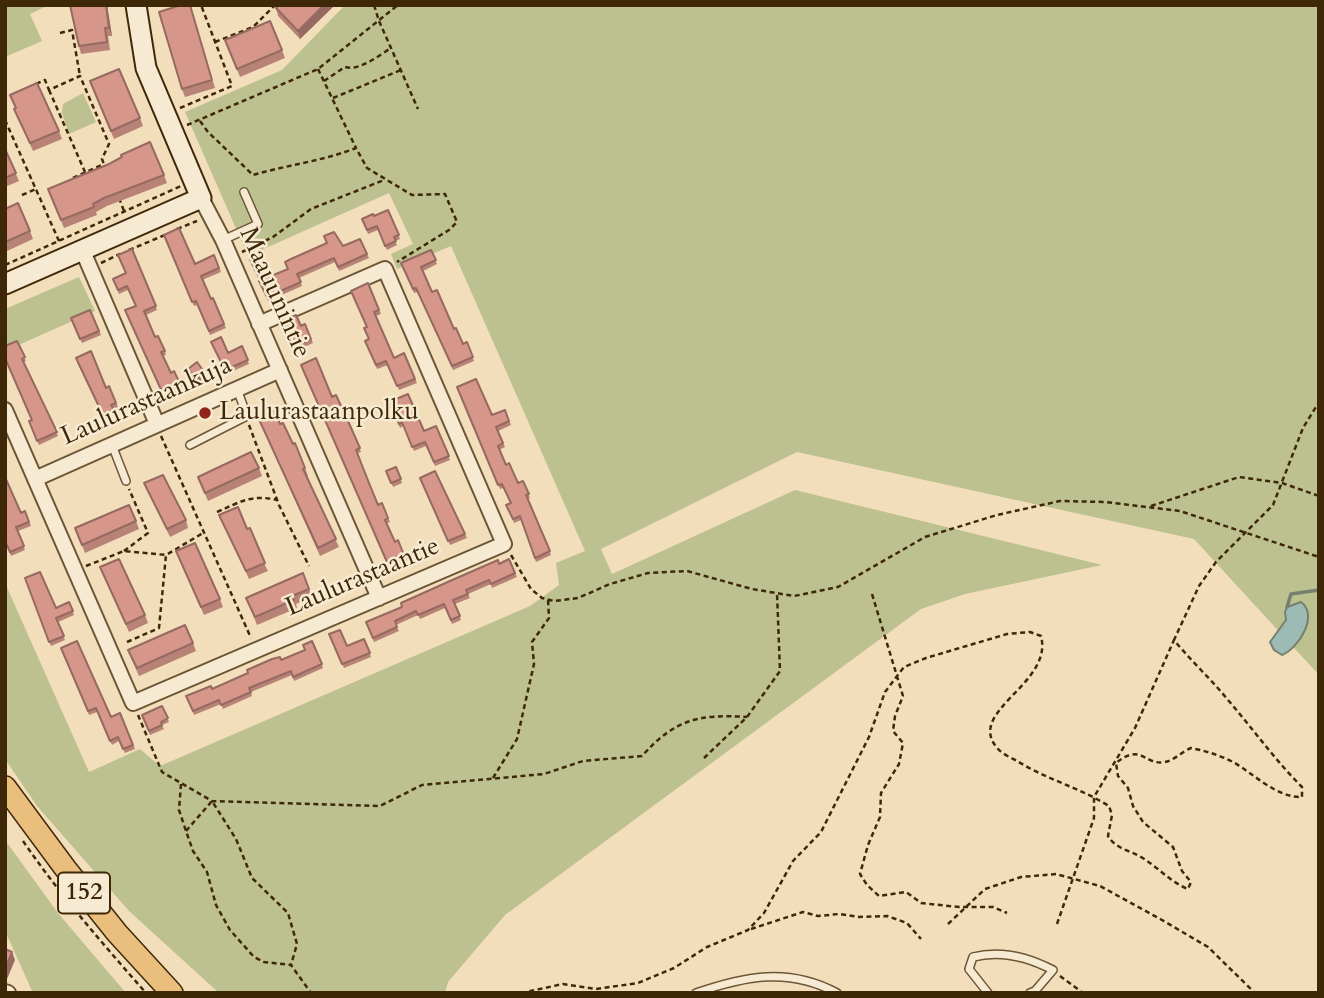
<!DOCTYPE html>
<style>
body{margin:0}
#map{position:relative;width:1324px;height:998px;overflow:hidden;background:#f3debc;font-family:Cardo,serif}
canvas{display:block}
.frame{position:absolute;inset:0;border:7px solid #3f2808;pointer-events:none}
</style>
<div id="map">
<canvas width="1324" height="998"></canvas>
<div class="frame"></div>
</div>
<script>
const ctx = document.querySelector('canvas').getContext('2d');
ctx.lineJoin = 'round';
function paint(path, color) {
  ctx.fillStyle = color;
  ctx.fill(path, 'evenodd');
}
function stroke(path, color, width, dash) {
  ctx.strokeStyle = color;
  ctx.lineWidth = width;
  ctx.lineCap = dash ? 'butt' : 'round';
  ctx.setLineDash(dash || []);
  ctx.stroke(path);
}
function drawText(font, color, halo, rows, align = 'center') {
  ctx.font = font + ' Cardo,serif';
  ctx.lineWidth = 5;
  ctx.setLineDash([]);
  ctx.textBaseline = 'middle';
  ctx.strokeStyle = halo;
  ctx.fillStyle = color;
  for (const [text, x, y, turn = 0] of rows) {
    ctx.save();
    ctx.translate(x, y);
    ctx.rotate((+turn || 0) * Math.PI / 180);
    ctx.textAlign = isNaN(turn) ? turn : align;
    if (halo) ctx.strokeText(text, 0, 0);
    ctx.fillText(text, 0, 0);
    ctx.restore();
  }
}
paint(new Path2D(`
 M5,5H49L30,14L42,41L5,57Z
 M345,5H1319V675L1194,539L797,452L601,549L612,574L795,490L1102,565L965,594L921,609L505,915L448,982L445,993H219L129,911L37,806L5,759V583L89,772L140,749L160,766L530,606L559,585L556,563L585,551L451,246L397,269L391,254L413,244L389,193L248,256L185,112L282,70Z
 M83,93L96,122L69,134L62,113L63,104Z
 M79,277L95,311L5,351V309Z
 M5,840L58,913L126,993H33L5,931Z`), '#bcc18f');
const water = new Path2D(`
 M1301,602C1319,615 1299,648 1282,655L1274,650L1270,642L1286,620L1285,612L1287,607Z`);
paint(water, '#9cbbb5');
stroke(water, '#778070', 2);
stroke(new Path2D(`
 M1287,607L1291,594L1319,590`), '#778070', 3.5);
const lane = new Path2D(`
 M223,240L258,224L244,192
 M112,445L126,481
 M190,445L247,416L237,389
 M696,993C745,976 789,967 837,993
 M988,993L969,969L973,957C1000,950 1028,957 1053,970L1035,991L1030,993`);
const street = new Path2D(`
 M201,198L223,240L379,598
 M82,249L157,424
 M5,410L133,703L504,544L385,269L259,324
 M35,479L280,370
 M5,992L8,993`);
const secondary = new Path2D(`
 M5,284L201,198L146,68L136,5`);
const primary = new Path2D(`
 M5,787L65,868L117,933L172,993`);
stroke(lane, '#6c5635', 10);
stroke(street, '#6c5635', 18);
stroke(secondary, '#3f2808', 23);
stroke(primary, '#3f2808', 24);
stroke(new Path2D(`
 M374,5L379,21L418,109
 M60,33L72,30L80,76
 M215,42L253,27L275,5
 M318,69L356,148
 M324,81L345,67C360,71 378,56 391,48
 M36,84L45,80L49,90L80,76L109,144L102,159L105,167
 M49,90L85,172
 M333,98L401,70
 M180,108L232,86L201,5
 M5,120L59,241
 M200,121L208,132L253,175C287,165 323,161 356,148L367,168L412,195L445,194L457,222L449,230L397,262
 M187,125L318,69L398,5
 M73,178L104,164
 M22,195L36,189
 M119,198L124,211
 M177,229L197,221
 M129,250L165,235
 M242,252L273,237L311,209L384,180
 M101,263L120,254
 M5,265L181,186
 M249,425L279,505L309,566
 M161,436L251,638
 M1151,506L1239,477L1282,483L1319,496
 M217,512C240,502 251,494 277,500
 M124,551L148,533L129,489
 M511,555L531,589L542,598L554,601L578,598L610,584L648,573L687,571L752,589L794,596L838,587L925,537L997,515L1060,501L1105,502L1180,511L1319,557
 M86,566L124,551L166,555
 M872,594L903,696L895,716L893,731L903,743L899,764L881,793L880,817L868,845L860,874L867,885L879,896L906,892L921,903L959,907H993L1007,913
 M127,642L159,628L166,555L203,533
 M138,715L162,772L212,801L380,806L422,785L544,774L583,761L642,756C675,719 699,714 747,717
 M704,758L747,717L780,671L777,593
 M493,778L517,739L534,664L532,642L549,618L548,599
 M181,784L179,810L186,831L193,851L207,872L216,905L230,930L254,957L264,962L291,965L311,993
 M186,831L212,801L236,839L252,878L288,913L297,944L291,965
 M23,841C60,895 103,944 146,993
 M948,924L985,889L1021,877L1056,874L1100,886L1162,920L1208,947L1255,993
 M1057,924L1094,818V797L1135,728L1174,640
 M751,929L803,912L818,916L839,914L859,917L887,916L907,923L921,939
 M1060,976L1083,993
 M521,993L563,984L596,989L638,983L674,968L707,947L748,930L764,913L793,861L821,832L869,737L885,692L904,667L926,658L1007,634L1030,632L1041,636C1054,685 962,712 999,750C1003,754 1011,758 1017,761C1046,779 1080,788 1109,806L1112,815L1108,836C1116,849 1129,850 1141,857C1158,867 1170,882 1188,889L1191,882L1182,871L1173,847L1143,822L1133,806L1128,788L1118,776L1116,763C1142,742 1144,766 1165,762C1173,761 1183,751 1191,748C1206,751 1219,755 1233,762C1254,774 1277,798 1302,797V787C1275,760 1253,729 1228,700C1211,679 1191,661 1174,640L1199,586L1216,562L1273,505L1303,428L1319,402`), '#3f2808', 2.5, [5, 3.5]);
stroke(lane, '#f7ead3', 7);
stroke(street, '#f7ead3', 14);
stroke(secondary, '#f7ead3', 19);
stroke(primary, '#eabf7e', 21);
paint(new Path2D(`
 M107,5L112,36H108L110,50L81,54L79,46Z
 M190,5L215,88L185,97L182,89Z
 M279,5H335L300,39L278,16L276,8Z
 M225,40L282,50L285,58L240,77Z
 M93,89L140,118L143,126L114,139Z
 M14,109L59,131L62,139L33,151Z
 M5,149L19,181L5,187Z
 M164,175L167,183L107,206L96,212L97,215L64,228L48,189Z
 M5,209L30,231L33,239L5,252Z
 M388,210L400,239L395,241L397,245L387,250L378,230L368,234L362,219L374,216Z
 M164,235L195,264L214,255L221,272L202,280L211,299L213,298L226,328L210,335L197,305L194,306Z
 M360,239L369,258L339,271L335,262L299,278L302,286L268,301L259,281Z
 M132,249L157,310L146,315L155,337L165,351L166,355L163,356L171,373L174,371L182,390L164,398L125,310L136,306L128,290L119,294L113,279L126,274Z
 M431,250L437,264L423,271L432,292L463,344L467,342L474,361L453,370L418,292L414,293L401,263Z
 M368,283L381,314L376,316L394,358L404,353L417,383L399,390L388,365L377,369L365,341L369,339L367,327Z
 M90,310L101,335L82,343L71,318Z
 M282,321L301,326L305,324L313,343L295,351Z
 M17,341L26,361L24,362L58,436L39,445L29,421L31,420Z
 M213,346L228,353L242,346L249,364L226,374Z
 M77,362L106,388L109,386L118,407L113,409L115,414L104,419Z
 M303,369L332,397L348,421L361,452L358,453L369,483L378,505L382,503L390,522L387,523L395,542L398,540L407,564L397,568L394,564L388,566Z
 M457,387L492,415L505,410L511,425L498,431L505,447L499,450L506,465L518,483L523,481L530,498L528,499L551,555L536,562L521,520L514,523L506,505L510,503L503,488L500,489Z
 M389,402L424,431L436,426L450,460L435,466L426,446L414,451L403,426L400,428Z
 M257,415L280,424L293,444L305,468L308,476L307,477L339,547L320,556Z
 M396,467L402,483L393,487L386,471Z
 M259,468L262,476L208,501L198,477Z
 M420,478L465,534L467,538L450,545Z
 M144,483L186,520L188,528L170,537Z
 M25,511L31,526L18,531L25,550L11,556L5,541L21,513Z
 M219,515L247,529L268,571L249,579Z
 M136,521L139,529L85,553L75,528Z
 M179,559L220,599L223,607L204,615Z
 M509,559L517,577L492,588L491,584L468,594L470,598L455,604L461,620L452,624L445,608L420,619L418,615L396,625L399,631L374,642L366,622Z
 M100,567L145,615L148,623L129,632Z
 M303,573L312,597L296,604L297,608L257,625L246,598Z
 M25,578L56,608L69,602L74,615L58,622L65,640L51,646Z
 M329,634L347,646L364,639L371,657L344,668Z
 M312,641L323,668L294,681L292,675L251,692L252,696L223,709L221,704L194,715L186,696L212,689L305,650Z
 M193,643L196,651L139,676L131,658Z
 M61,648L111,717L120,713L135,749L125,753L119,741L112,745L97,712L89,715Z
 M162,706L169,722L162,725L164,729L150,735L142,715Z`), '#b88277');
paint(new Path2D(`
 M106,5H107L112,36L109,28Z
 M324,5H335L300,39L298,31Z
 M262,261L263,265L258,278L257,274Z
 M205,373L206,377L198,383L196,379Z
 M12,952L15,960L7,979L5,973V969Z`), '#966a61');
const building = new Path2D(`
 M70,5H106L109,28H105L107,42L79,46Z
 M181,5H190L212,80L182,89L159,12Z
 M279,5H324L298,31L276,8Z
 M270,21L282,50L237,69L225,40Z
 M119,69L140,118L111,131L90,81Z
 M37,83L59,131L30,143L14,109L16,108L10,95Z
 M150,142L164,175L104,198L93,204L94,207L61,220L48,189L109,164L122,157L121,155Z
 M5,149L16,173L5,178Z
 M18,203L30,231L5,242V209Z
 M388,210L399,235L394,237L396,241L385,246L377,226L367,230L362,219L373,214L374,216Z
 M179,228L195,264L214,255L219,268L201,276L211,299L213,298L224,324L209,331L196,301L192,302L164,235Z
 M334,232L343,246L360,239L367,254L338,267L334,258L297,274L301,282L267,297L259,281L288,269L285,262L291,259L327,243L324,236Z
 M132,249L156,306L144,311L155,337L158,336L165,351L161,352L171,373L174,371L181,386L163,394L125,310L136,306L127,286L118,290L113,279L126,273L118,255Z
 M431,250L436,260L421,267L432,292L437,290L454,329L456,328L463,344L467,342L473,357L452,366L416,288L413,289L401,263Z
 M259,255L262,261L257,274L250,259Z
 M368,283L379,310L374,312L394,358L404,353L415,379L397,386L386,361L376,365L365,341L369,339L364,328L367,327L351,291Z
 M90,310L99,331L80,339L71,318Z
 M296,315L301,326L305,324L311,339L293,347L282,321Z
 M221,337L228,353L242,346L248,360L225,370L211,342Z
 M17,341L25,357L22,359L57,432L37,441L29,421L32,420L5,358V346Z
 M91,351L106,388L109,386L116,403L111,405L114,410L103,415L76,358Z
 M316,358L332,397L336,395L348,421L360,448L356,450L369,483L378,505L382,503L388,518L385,520L395,542L398,540L406,560L395,564L393,560L387,562L301,365Z
 M197,362L205,373L196,379L188,369Z
 M476,379L492,415L505,410L509,421L496,427L503,443L498,446L506,465L509,463L518,483L523,481L529,494L526,495L550,551L535,558L520,516L513,519L506,505L511,503L502,484L498,485L457,387Z
 M408,394L424,431L436,426L449,456L434,462L425,442L412,447L402,422L399,424L389,402Z
 M273,408L280,424L283,423L293,444L295,443L305,468L303,469L336,539L318,548L257,415Z
 M251,452L259,468L205,493L198,477Z
 M396,467L401,479L391,483L386,471Z
 M435,471L465,534L448,541L420,478Z
 M163,475L186,520L167,529L144,483Z
 M5,477L21,513L25,511L29,522L16,527L24,546L10,552L5,541V520L6,519L5,516Z
 M129,505L136,521L82,545L75,528Z
 M238,507L247,529L250,528L265,563L246,571L219,515Z
 M195,543L220,599L201,607L176,551Z
 M119,559L145,615L126,624L100,567Z
 M509,559L515,573L491,584L489,580L466,590L468,594L453,600L460,616L451,620L444,604L418,615L416,611L395,621L397,627L373,638L366,622L402,607L401,603L450,581L498,560L499,564Z
 M40,572L56,608L69,602L73,611L56,618L64,636L49,642L25,578Z
 M303,573L309,589L292,596L294,600L255,617L246,598Z
 M185,625L193,643L137,668L128,650Z
 M340,630L347,646L364,639L370,653L342,664L329,634Z
 M77,641L111,717L120,713L133,745L123,749L118,737L110,741L96,708L88,711L61,648Z
 M312,641L322,664L293,677L291,671L249,688L251,692L221,705L219,700L193,711L186,696L211,686L212,689L248,673L247,670L272,659L280,657L281,660L305,650L303,645Z
 M162,706L168,718L161,722L162,725L149,731L142,715Z
 M5,949L12,952L5,969Z`);
paint(building, '#d6978a');
stroke(building, '#966a61', 2);
for (const [x, y, r, color] of [
 [205,413,7,"#8f2418"]
]) {
  const dot = new Path2D();
  dot.arc(x, y, r, 0, 2 * Math.PI);
  ctx.fillStyle = color;
  ctx.fill(dot);
  stroke(dot, '#f7ead3', 2.5);
}
for (const [x, y, w] of [
 [84,893,52]
]) {
  const box = new Path2D();
  box.roundRect(x - w / 2, y - 20.5, w, 41, 5);
  ctx.fillStyle = '#f7ead3';
  ctx.fill(box);
  stroke(box, '#3f2808', 2);
}
drawText('bold 24px', '#3f2808', null, [
 ["152",84,893]
]);
drawText('26px', '#3f2808', '#f7ead3', [
 ["Maauunintie",274,293,66],
 ["Laulurastaankuja",147,402,-24],
 ["Laulurastaantie",363,578,-23]
]);
drawText('26px', '#3f2808', '#f7ead3', [
 ["Laulurastaanpolku",219,413]
], 'left');
</script>
